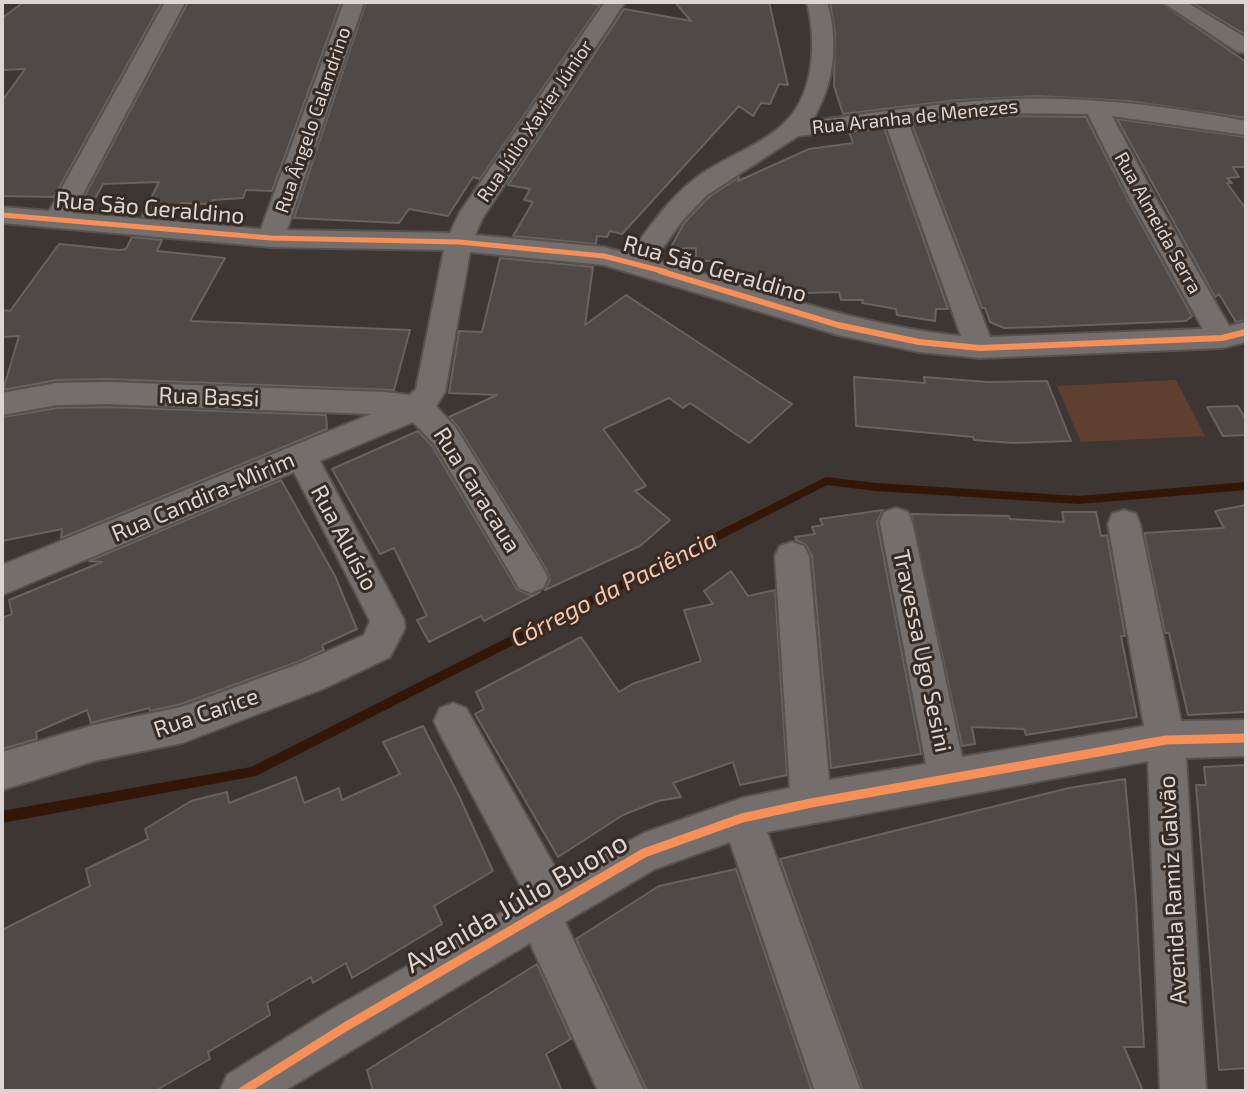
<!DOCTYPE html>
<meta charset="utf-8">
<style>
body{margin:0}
#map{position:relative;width:1248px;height:1093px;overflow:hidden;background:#3d3633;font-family:"Exo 2",sans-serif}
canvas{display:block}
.frame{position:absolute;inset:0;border:4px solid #ddd5d1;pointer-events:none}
</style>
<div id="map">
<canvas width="1248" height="1093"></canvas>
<div class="frame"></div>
</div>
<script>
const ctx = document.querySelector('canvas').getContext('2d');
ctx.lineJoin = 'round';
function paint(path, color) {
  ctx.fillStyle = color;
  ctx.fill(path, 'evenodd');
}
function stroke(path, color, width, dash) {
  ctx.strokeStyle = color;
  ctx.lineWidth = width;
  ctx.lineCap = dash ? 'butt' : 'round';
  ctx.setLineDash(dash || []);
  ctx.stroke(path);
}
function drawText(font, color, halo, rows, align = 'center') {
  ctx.font = font + ' "Exo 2",sans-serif';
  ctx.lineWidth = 6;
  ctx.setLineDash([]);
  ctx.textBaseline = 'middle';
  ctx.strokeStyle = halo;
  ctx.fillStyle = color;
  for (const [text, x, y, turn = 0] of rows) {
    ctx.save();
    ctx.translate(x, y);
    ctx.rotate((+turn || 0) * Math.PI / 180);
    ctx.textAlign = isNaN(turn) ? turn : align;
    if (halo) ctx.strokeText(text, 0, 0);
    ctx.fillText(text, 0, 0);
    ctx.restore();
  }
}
paint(new Path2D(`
 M1176,380L1205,436L1081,442L1057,386Z`), '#5f4030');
paint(new Path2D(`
 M826,477L876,483L1079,496L1246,482V490L1079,504L876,491L827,485L256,776L2,823V811L251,767Z`), '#341606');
const building = new Path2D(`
 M24,2H162L54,197L2,196V101L25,69L2,70V18Z
 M188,2H341L272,191L246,190L243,198L213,200L211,204L181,203L173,219L142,216L159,182L103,184L96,197H84Z
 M366,2H584L600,5L480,179L473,177L448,216L409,209L399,223L294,218Z
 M675,2H769L788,85L779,84L770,104L761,103L753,116L739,106L622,234L610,231L607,237L597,236L596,244L513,236L533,202L524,200L530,189L508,185L624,9L691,21Z
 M830,2H1160L1246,62V118L1128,101L1038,96L958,100L843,114L834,86L835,33Z
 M1191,2H1246V35Z
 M1008,116L1086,117L1127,198L1192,316L1186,321L1042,327L1004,328L990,322L985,308H982L912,124Z
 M1117,119L1246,137V167H1233L1239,177L1227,178L1232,183H1227L1246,209V320L1236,322L1219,294L1215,297Z
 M884,128L948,309H936L935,321L897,315L896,309L862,303L863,300H841L839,292L807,293L718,270L717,261H696V248L670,249L684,223L709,197L739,177L738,181L809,149L853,143L849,132Z
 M132,237L162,240L157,251L225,258L190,321L410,330L394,390L107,379L57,380L3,390L19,336L2,337V310L10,311L59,244L119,250L126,249Z
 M500,258L593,267L585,325L626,295L792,404L749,443L690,403L683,408L669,398L603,429L646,486L635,491L670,520L640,546L545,590L550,579L545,567L458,427L449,417L497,395L449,393L459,331L482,332Z
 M854,377L925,383L924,377L988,382L1047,381L1071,441L1013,443L974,440L973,437L856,426Z
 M1238,406L1246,420V435L1223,436L1207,407Z
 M107,407L326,415L327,429L61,538L62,529L2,541V417L57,408Z
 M418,431L432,446L517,589L530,595L540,592L484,621L481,616L429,642L417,620L427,616L394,548L380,554L332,469Z
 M281,480L335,576L357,629L322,645L324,650L300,661L181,704L150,711L149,708L91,723L87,710L36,732L37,739L2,749V618L12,614L9,600L102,562L89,561Z
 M1246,505V712L1188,715L1169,633H1165L1144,533L1224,528L1215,511Z
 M883,510L877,522L921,754L831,768L812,556L806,545L796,540L795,537L815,534L812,527L823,525L820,519Z
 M1062,512H1096L1101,536L1107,535L1125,636H1121L1137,717L1026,735L1024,729L972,727L975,744L962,746L911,514L1009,516L1010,519L1064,522Z
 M731,571L748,596L775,590L787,775L740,785L733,762L673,783L681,797L658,801L623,815L558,857L475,714L484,709L476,692L581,637L619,692L632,684L701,661L684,610L713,604L704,591Z
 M423,726L459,796L493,871L434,906L442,924L352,978L346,963L313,983L311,977L267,1003L270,1015L208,1052L210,1059L155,1091H2V930L90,886L86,869L148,839L145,829L191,801L227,792L229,803L296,777L304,803L339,788L342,800L400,774L383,742Z
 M1246,765V1068L1219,1070L1196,785H1206L1204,767Z
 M1125,779L1136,900L1144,1047H1124L1143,1091H863L780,859L1069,788Z
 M736,869L812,1091H647L576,939L659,886Z
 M537,964L571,1039L546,1054L562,1091H373L367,1070Z`);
paint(building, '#4f4a47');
stroke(building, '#686360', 2);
const minor = new Path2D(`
 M165,2H185L73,213L261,229L344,2H364L287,230L450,233L460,212L605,2H625L482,219L475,235L604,247L630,254C650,226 669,198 697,177C723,158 755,148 780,127C815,98 817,43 807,2H827C839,43 834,84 812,121C877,113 942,102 1008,99C1088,96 1168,106 1246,121V135L1112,116L1155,197L1229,326L1246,322V342L1222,348L980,358L919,352L838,335L604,265L470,252L445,392L436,406L456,428L543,568L548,578L543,588L531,593L519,588L434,444L413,422L320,461L404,620L405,628L390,657L325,688L182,743L94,761L2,790V752L94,725L182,707L301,663L364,635L370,621L294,472L2,595V565L371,414L107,404L57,405L2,415V393L57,383L107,382L385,392L410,395L416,389L444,250L271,247L2,223V207L49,211ZM1008,113L1088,114L1129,197L1203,329L990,337L908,122ZM886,125L961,336C853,325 758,287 654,260L682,221L707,195L798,136Z
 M1162,2H1186L1246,38V53L1238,52Z
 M896,508L908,512L912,522L962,757L1144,726L1108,524L1112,514L1124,510L1136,514L1140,524L1181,721L1246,720V756L1186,758L1206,1091H1160L1148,761L767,832L861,1091H815L730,842L655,869L565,922L644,1091H598L530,943L284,1091H220L227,1075L329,1011L527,898L440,734L434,721L440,708L453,703L466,708L561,878L644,833L742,798L790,788L775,556L780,546L792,542L804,546L809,556L829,780L926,764L880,522L884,512Z`);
stroke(minor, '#58524f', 4);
paint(minor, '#746f6d');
stroke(new Path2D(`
 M2,215L271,238L459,242L604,256L666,272`), '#f78f57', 5);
stroke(new Path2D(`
 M660,271L838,325L919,342L980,348L1222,338L1246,332`), '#f78f57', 6);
stroke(new Path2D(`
 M243,1091L345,1027L644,853L742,818L811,803L1166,740L1246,738`), '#f78f57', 9);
drawText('19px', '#ddd5d1', '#362b25', [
 ["Rua Aranha de Menezes",915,117,-6],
 ["Rua Ângelo Calandrino",313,120,-71],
 ["Rua Júlio Xavier Júnior",535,121,-56],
 ["Rua Almeida Serra",1158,223,61]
]);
drawText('23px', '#ddd5d1', '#362b25', [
 ["Rua São Geraldino",150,208,5],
 ["Rua São Geraldino",715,269,16],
 ["Rua Bassi",209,397,2],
 ["Rua Caracaua",477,490,58],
 ["Rua Candira-Mirim",203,497,-23],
 ["Rua Aluísio",344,538,62],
 ["Travessa Ugo Sesini",922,651,78],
 ["Rua Carice",206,713,-19],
 ["Avenida Ramiz Galvão",1173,890,-93]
]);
drawText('italic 24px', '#fac5a9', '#362b25', [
 ["Córrego da Paciência",614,589,-27]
]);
drawText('28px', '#ddd5d1', '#362b25', [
 ["Avenida Júlio Buono",516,903,-30]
]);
</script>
